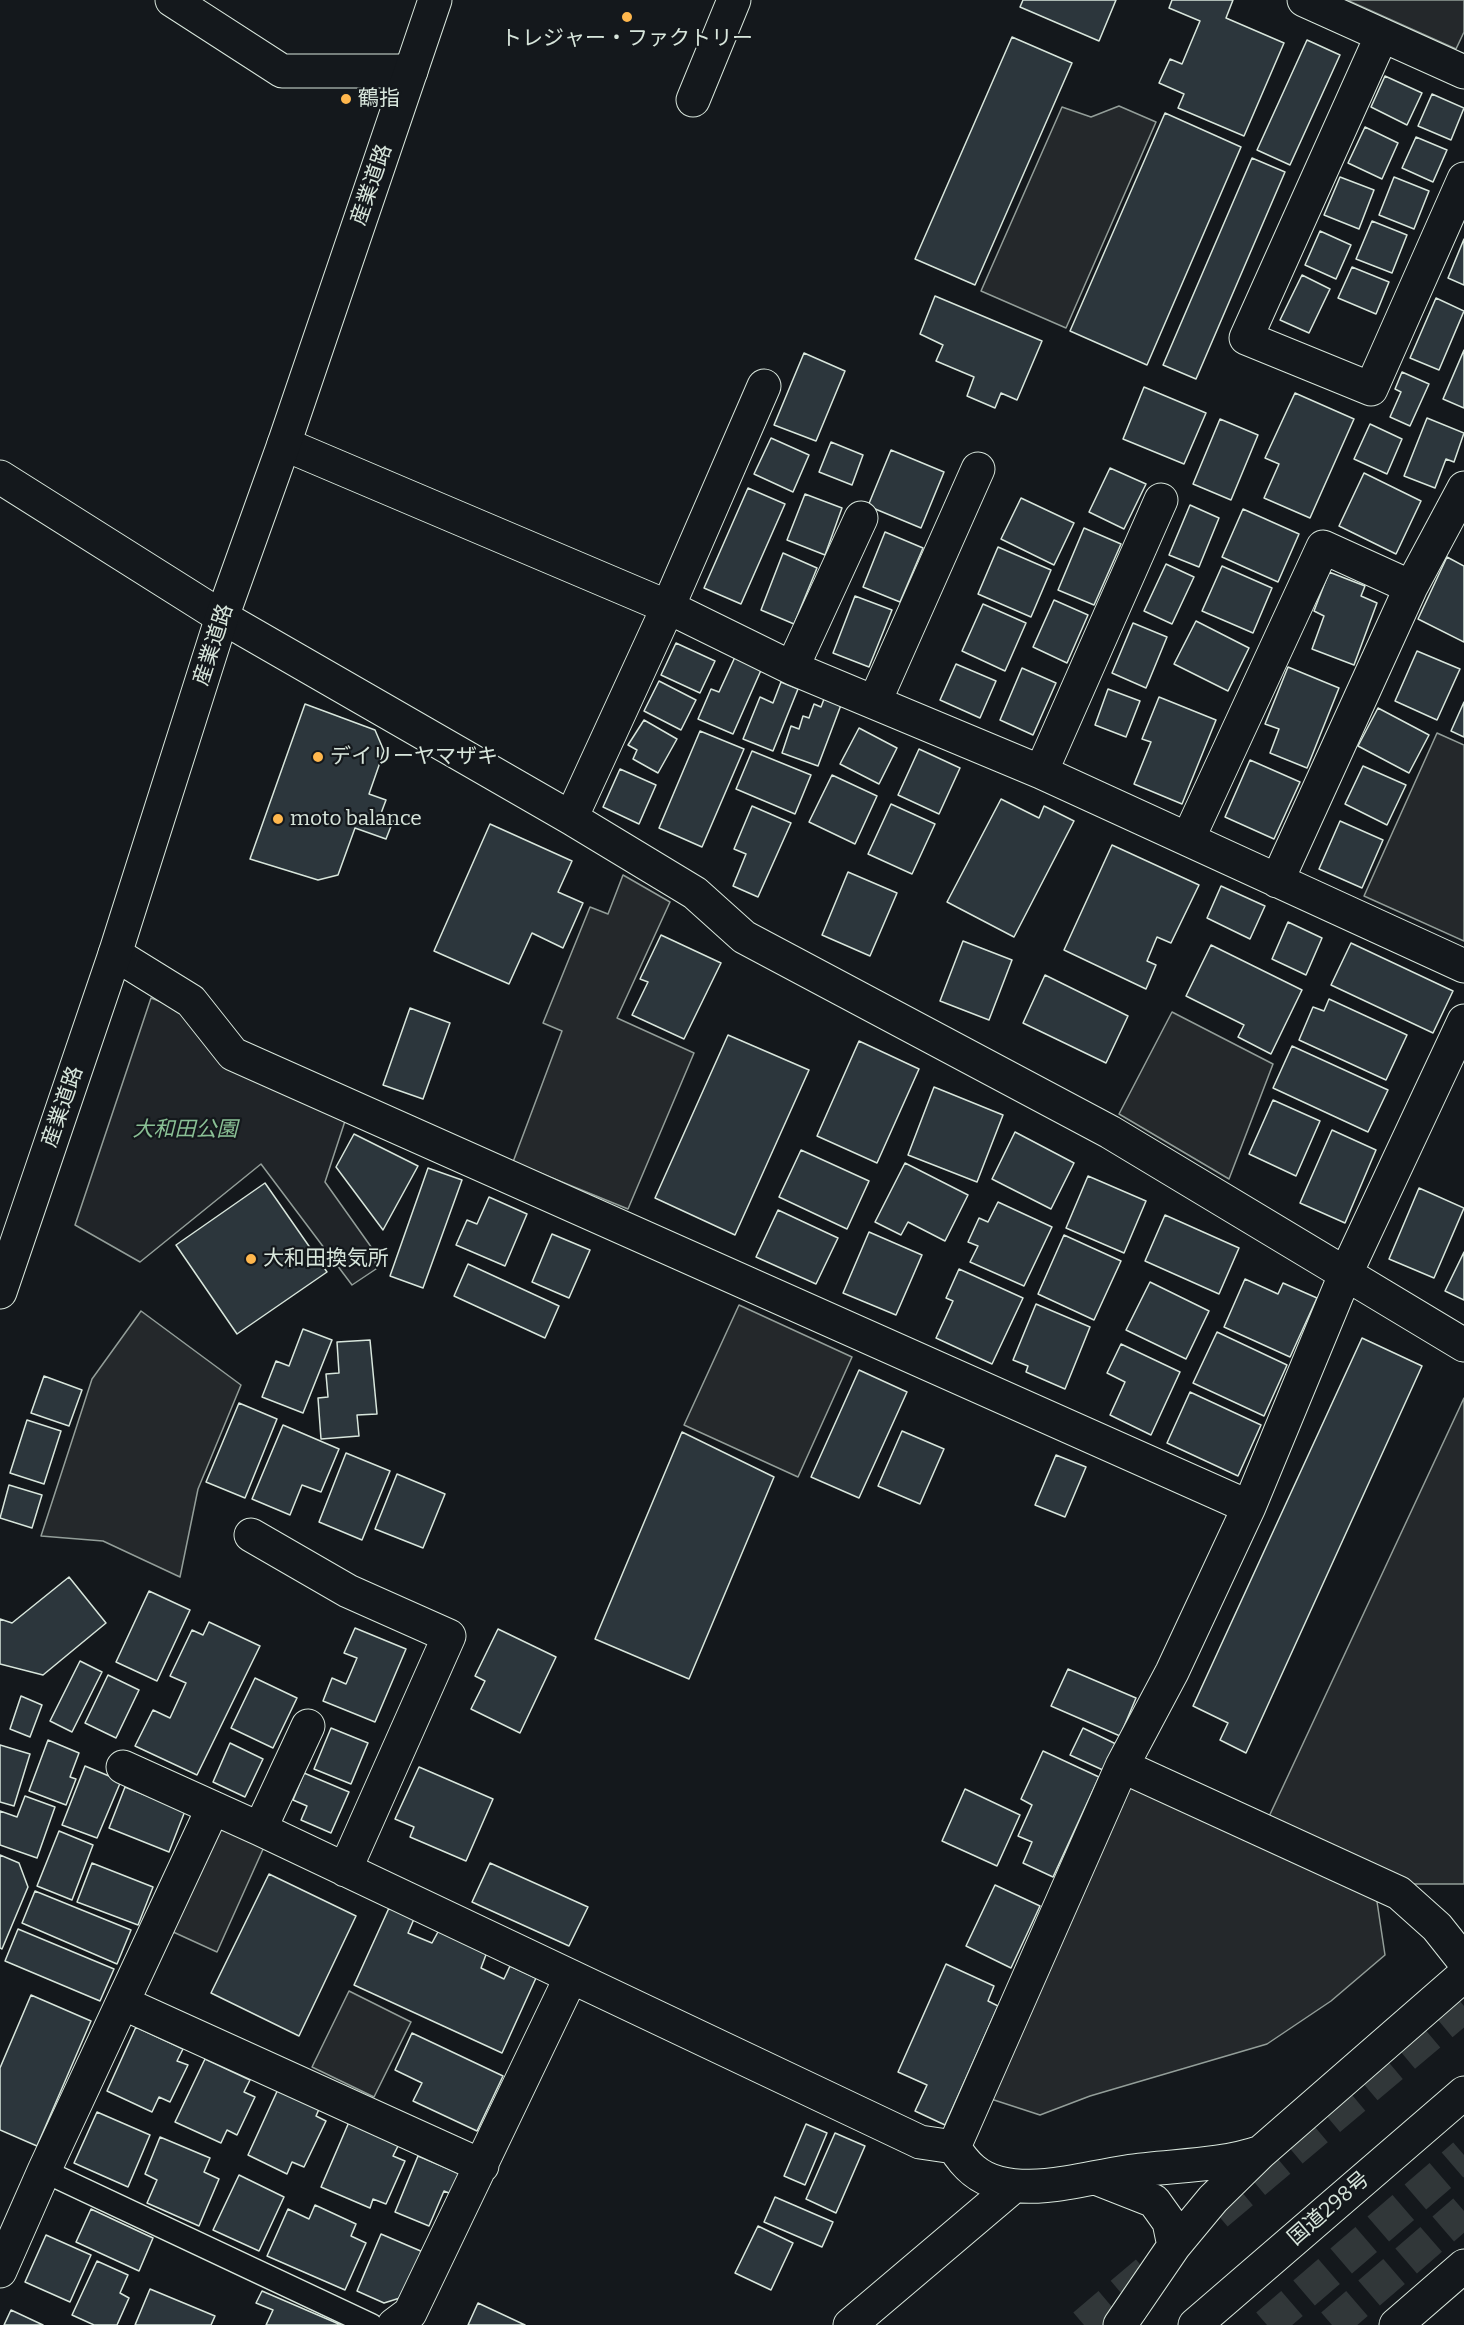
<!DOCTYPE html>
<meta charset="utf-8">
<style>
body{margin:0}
canvas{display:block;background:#14181c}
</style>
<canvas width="1464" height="2325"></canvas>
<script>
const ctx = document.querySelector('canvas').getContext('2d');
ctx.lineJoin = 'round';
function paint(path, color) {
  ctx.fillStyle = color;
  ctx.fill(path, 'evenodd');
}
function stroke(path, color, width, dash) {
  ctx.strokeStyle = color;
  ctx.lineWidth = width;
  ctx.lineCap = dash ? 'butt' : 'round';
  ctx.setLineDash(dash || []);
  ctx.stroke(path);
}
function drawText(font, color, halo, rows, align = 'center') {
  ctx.font = font + ' Bitter,"Noto Sans JP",serif';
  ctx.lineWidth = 4.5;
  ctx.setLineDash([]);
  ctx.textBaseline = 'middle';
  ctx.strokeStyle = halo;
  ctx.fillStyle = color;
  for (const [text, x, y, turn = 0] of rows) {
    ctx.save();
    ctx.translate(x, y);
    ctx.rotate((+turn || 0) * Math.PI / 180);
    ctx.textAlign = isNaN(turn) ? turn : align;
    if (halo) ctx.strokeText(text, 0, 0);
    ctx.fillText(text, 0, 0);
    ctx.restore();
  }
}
const green = new Path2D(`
 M151,998L188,1012L346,1118L325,1182L374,1251L376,1269L352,1285L261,1164L140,1262L75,1225Z`);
paint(green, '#202428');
stroke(green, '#939e99', 1.5);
const parking = new Path2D(`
 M1347,0H1464V32L1456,49Z
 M1119,106L1156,122L1066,328L981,291L1062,107L1091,117Z
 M1437,733L1464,745V941L1364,896Z
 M623,875L670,902L617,1018L694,1053L628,1209L513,1162L562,1031L543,1023L590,907L608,914Z
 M1172,1012L1273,1064L1229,1179L1119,1114Z
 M739,1305L852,1357L798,1477L684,1425Z
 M141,1311L241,1385L198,1489L180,1577L103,1541L41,1536L92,1379Z
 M1464,1398V1884H1404L1266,1823Z
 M1130,1784L1376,1895L1385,1955L1331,2001L1267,2044L1090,2096L1040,2115L991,2099Z
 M218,1827L264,1847L217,1952L171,1931Z
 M349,1991L411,2022L374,2097L312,2067Z`);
paint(parking, '#24282b');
stroke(parking, '#939e99', 1.5);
const building = new Path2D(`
 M1023,0H1116L1099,41L1020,7Z
 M1172,0H1233L1226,18L1284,43L1244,136L1178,108L1184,94L1159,83L1170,59L1182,64L1200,21L1169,8Z
 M1012,37L1072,63L975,285L915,259Z
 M1307,40L1340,55L1290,165L1257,150Z
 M1385,76L1422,93L1407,125L1371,107Z
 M1432,94L1464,108L1451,140L1418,126Z
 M1165,113L1241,147L1147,365L1070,331Z
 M1365,127L1398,143L1382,179L1348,163Z
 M1416,137L1447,150L1433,182L1402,168Z
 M1252,158L1285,172L1196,379L1163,365Z
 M1340,177L1374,190L1359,229L1324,215Z
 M1394,177L1429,191L1414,229L1379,215Z
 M1372,221L1407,235L1392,273L1356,259Z
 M1320,231L1351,245L1336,279L1305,265Z
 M1464,239V285L1448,278Z
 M1352,267L1389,282L1376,314L1338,298Z
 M1302,275L1330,289L1309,333L1280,320Z
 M935,296L1042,341L1017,400L1001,393L995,408L967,396L974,377L936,361L943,345L920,334Z
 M1436,298L1464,311L1439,370L1410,358Z
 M1464,350V408L1443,399Z
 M804,353L845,371L816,441L774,425Z
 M1402,372L1429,384L1410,426L1390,417L1401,392L1395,389Z
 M1144,387L1206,413L1184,464L1123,439Z
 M1295,393L1354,419L1310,518L1264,498L1279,464L1265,458Z
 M1427,418L1464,433L1454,462L1446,459L1435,488L1404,476Z
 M1220,419L1258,435L1231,500L1193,484Z
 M1370,424L1402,439L1387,474L1354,459Z
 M771,438L809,455L793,492L754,474Z
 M831,442L863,455L852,485L819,472Z
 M891,450L944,472L921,528L868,506Z
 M1110,468L1146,484L1124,529L1089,512Z
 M1364,473L1421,501L1396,554L1339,526Z
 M748,488L785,504L741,604L704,588Z
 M805,494L842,508L825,555L787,540Z
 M1021,498L1074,523L1054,565L1001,539Z
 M1190,505L1219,518L1199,567L1169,555Z
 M1243,509L1299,534L1278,582L1222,557Z
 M1084,528L1121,544L1094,605L1058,590Z
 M885,532L923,548L900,602L863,587Z
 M998,547L1051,570L1031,617L978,594Z
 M783,553L817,568L794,624L761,610Z
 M1447,557L1464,566V642L1418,619Z
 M1166,564L1194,577L1172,624L1144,611Z
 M1222,566L1272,588L1253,633L1202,611Z
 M1329,572L1365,586L1361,596L1377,603L1354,665L1312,649L1324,616L1314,611Z
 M855,596L892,610L869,667L833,653Z
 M1054,600L1088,615L1067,663L1033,647Z
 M983,604L1026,623L1005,671L962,651Z
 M1196,621L1249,648L1228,691L1174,664Z
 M1133,623L1167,637L1146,688L1112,673Z
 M676,643L715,661L700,693L661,675Z
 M1417,651L1460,669L1437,720L1395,701Z
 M735,657L762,668L733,734L698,719L711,689L719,692Z
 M956,664L996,681L980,718L940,700Z
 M1288,667L1339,688L1307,768L1270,753L1279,729L1265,724Z
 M1022,668L1056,683L1033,735L1000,720Z
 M659,681L696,700L681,730L644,711Z
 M781,682L798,689L773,751L743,739L760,697L773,703Z
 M1108,689L1140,701L1126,737L1095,725Z
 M1159,697L1216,720L1182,804L1134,784L1151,742L1142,739Z
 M824,699L841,705L818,766L782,753L791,726L799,729L803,716L809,718L814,704L821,707Z
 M1464,702V737L1451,731Z
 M305,704L375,730L384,751L369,794L386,800L380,816L393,821L386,839L355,828L338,875L318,880L250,859Z
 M1378,708L1429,735L1409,773L1358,746Z
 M644,720L677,739L658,773L633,759L637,750L628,745Z
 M859,728L897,748L879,784L840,764Z
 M700,731L744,749L702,847L659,828Z
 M919,749L960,768L939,814L898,795Z
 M752,751L811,775L795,814L736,789Z
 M1250,760L1300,782L1274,839L1225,817Z
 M1363,766L1406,785L1387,825L1345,804Z
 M620,769L656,785L639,824L603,807Z
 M832,775L877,796L855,844L809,822Z
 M1001,799L1039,818L1044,806L1074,821L1014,937L947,902Z
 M891,804L935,824L912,874L868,854Z
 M752,806L791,823L758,897L733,886L746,854L734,849Z
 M1340,821L1383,840L1362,888L1319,869Z
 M490,824L572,861L558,892L583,903L563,948L532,933L509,984L434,951Z
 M1112,845L1199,885L1171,943L1157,937L1147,961L1156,965L1146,989L1064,950Z
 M848,872L897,893L870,956L822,935Z
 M1221,886L1265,906L1250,939L1207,918Z
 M1288,922L1322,938L1306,975L1272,959Z
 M661,935L721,963L684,1039L632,1015L648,982L640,979Z
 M963,941L1012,960L989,1020L940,1001Z
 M1351,943L1453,991L1433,1033L1331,985Z
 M1211,945L1302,990L1271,1054L1238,1037L1244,1025L1186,996Z
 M1045,975L1128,1016L1106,1063L1023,1023Z
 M1329,999L1407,1035L1386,1080L1299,1040L1313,1007L1324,1011Z
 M410,1008L450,1023L423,1099L383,1085Z
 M728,1035L809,1070L735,1235L655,1198Z
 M859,1041L919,1069L877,1163L817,1136Z
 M1292,1046L1388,1090L1368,1132L1273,1088Z
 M934,1087L1003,1115L977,1182L908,1155Z
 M1273,1100L1320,1121L1296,1176L1249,1154Z
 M1332,1130L1376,1150L1345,1223L1300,1203Z
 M1015,1132L1074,1163L1051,1209L992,1179Z
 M354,1134L418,1166L383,1230L336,1167Z
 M801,1150L869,1181L847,1229L779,1197Z
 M905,1163L968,1195L945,1241L908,1222L901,1235L875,1222Z
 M428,1168L462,1180L423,1288L390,1276Z
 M1088,1176L1146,1201L1124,1253L1066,1228Z
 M265,1183L327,1272L237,1334L176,1245Z
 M1419,1188L1464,1208L1434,1278L1389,1259Z
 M489,1197L527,1214L505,1266L456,1245L467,1220L477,1224Z
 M998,1202L1052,1227L1024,1286L970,1262L978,1246L968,1242L979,1218L988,1222Z
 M778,1210L838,1238L816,1284L756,1257Z
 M1165,1215L1239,1248L1219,1294L1145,1261Z
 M869,1232L922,1255L896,1315L843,1293Z
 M552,1234L590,1250L569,1298L532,1282Z
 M1064,1235L1121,1261L1094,1320L1038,1294Z
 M1464,1252V1300L1445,1291Z
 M468,1264L559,1306L545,1338L454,1296Z
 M959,1269L1023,1298L992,1364L936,1338L953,1301L946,1298Z
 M1245,1279L1278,1294L1283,1283L1317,1298L1290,1357L1224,1327Z
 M1150,1282L1209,1311L1186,1359L1126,1330Z
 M1036,1304L1090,1327L1065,1389L1026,1372L1028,1366L1013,1360Z
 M303,1329L332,1340L303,1413L262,1397L276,1361L289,1366Z
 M1217,1332L1287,1365L1264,1416L1193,1383Z
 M1362,1338L1422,1366L1246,1753L1220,1740L1228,1723L1193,1706Z
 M370,1340L377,1414L357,1415L359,1436L321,1439L318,1398L328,1397L326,1374L339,1373L337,1342Z
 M1121,1344L1180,1372L1151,1435L1110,1415L1125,1382L1107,1373Z
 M859,1370L907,1392L859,1498L811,1477Z
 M44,1376L82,1390L69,1426L31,1413Z
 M1190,1392L1261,1425L1238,1476L1167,1443Z
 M239,1403L277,1419L245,1498L206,1482Z
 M27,1420L61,1431L44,1484L10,1473Z
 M283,1425L339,1449L321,1492L302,1485L290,1515L252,1499Z
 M902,1431L944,1449L920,1504L878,1486Z
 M682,1432L774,1477L689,1679L595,1639Z
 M346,1453L390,1471L362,1540L319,1522Z
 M1056,1455L1086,1467L1065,1517L1035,1505Z
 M397,1474L445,1494L423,1548L375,1529Z
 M9,1485L42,1495L32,1528L0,1518Z
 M69,1577L106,1623L43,1675L0,1664V1619L12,1623Z
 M149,1591L190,1610L157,1681L116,1662Z
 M209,1622L260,1646L197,1775L135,1746L153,1710L170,1718L186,1683L170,1676L192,1630L203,1635Z
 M355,1628L406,1649L375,1722L323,1701L332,1678L346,1684L357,1658L344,1653Z
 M498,1629L556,1657L520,1733L471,1709L485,1681L475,1676Z
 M80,1661L102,1672L72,1732L50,1721Z
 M1068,1669L1136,1698L1120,1736L1051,1706Z
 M108,1675L139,1690L116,1738L85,1723Z
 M255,1678L297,1698L273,1748L231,1728Z
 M21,1696L42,1705L30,1737L10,1729Z
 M331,1728L368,1743L351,1784L314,1769Z
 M1083,1728L1118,1745L1105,1771L1070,1755Z
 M48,1740L79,1753L70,1777L76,1779L66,1805L29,1791Z
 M230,1743L263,1759L245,1797L213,1782Z
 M0,1745L30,1754L14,1806L0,1802Z
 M1043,1751L1099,1777L1053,1877L1023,1863L1032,1842L1018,1836L1032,1805L1021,1799Z
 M85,1766L121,1781L97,1838L62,1825Z
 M419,1767L493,1799L466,1861L410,1837L414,1827L395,1819Z
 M304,1773L349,1792L331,1833L301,1820L307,1806L293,1800Z
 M125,1787L185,1811L169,1852L109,1828Z
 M965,1789L1020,1815L997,1866L942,1841Z
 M25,1796L55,1807L37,1858L0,1845V1811L17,1817Z
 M59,1831L93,1845L72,1900L37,1886Z
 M0,1855L19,1863L28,1887L2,1949L0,1948Z
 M92,1863L153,1887L138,1925L77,1902Z
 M490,1863L588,1907L569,1946L472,1902Z
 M269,1874L356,1916L299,2036L211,1993Z
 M995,1885L1040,1906L1011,1968L966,1946Z
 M35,1891L131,1930L117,1964L22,1923Z
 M389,1908L414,1919L408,1933L432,1943L439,1930L487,1952L481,1968L504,1979L510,1966L536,1978L502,2053L354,1985Z
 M18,1929L114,1969L100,2001L5,1961Z
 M946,1964L994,1986L988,2001L998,2006L945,2125L915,2111L927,2085L898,2072Z
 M31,1995L91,2021L37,2146L0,2130V2068Z
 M136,2027L183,2049L177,2061L188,2065L170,2102L159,2097L152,2112L107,2091Z
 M412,2033L503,2076L477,2131L413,2101L422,2083L395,2070Z
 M205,2059L250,2080L244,2092L255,2097L237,2135L227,2130L221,2143L175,2122Z
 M279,2087L320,2107L316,2116L326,2121L304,2167L292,2162L287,2174L248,2155Z
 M97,2112L150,2135L128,2187L74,2163Z
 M349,2122L399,2144L393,2156L405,2161L386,2204L373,2199L370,2208L321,2187Z
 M806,2124L827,2133L805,2185L784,2176Z
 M835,2133L865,2146L836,2213L806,2199Z
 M160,2137L210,2158L204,2172L219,2179L199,2226L147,2203L157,2180L145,2174Z
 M418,2156L463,2175L454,2195L444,2191L429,2226L395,2212Z
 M239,2175L284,2197L259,2251L213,2230Z
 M775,2197L833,2222L822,2247L764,2222Z
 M315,2205L356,2224L351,2236L366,2243L345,2290L267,2256L288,2209L309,2219Z
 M91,2209L153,2238L139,2271L76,2242Z
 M758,2226L793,2243L771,2290L735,2273Z
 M381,2234L423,2252L403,2297L384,2303L357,2291Z
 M46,2235L91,2255L70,2302L25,2282Z
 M97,2261L128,2275L120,2293L129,2298L117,2325H94L72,2315Z
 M150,2289L215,2316L211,2325H135Z
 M262,2291L341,2325H266L273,2310L256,2303Z
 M478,2303L525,2325H468Z
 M11,2310L43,2325H4Z`);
paint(building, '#2c363c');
stroke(building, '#d8e6dc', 1.5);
stroke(new Path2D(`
 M1217,2214L1464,2006
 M1084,2325L1156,2264
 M1267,2325L1464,2155
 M1332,2325L1464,2211`), '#313739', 33, [33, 16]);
const lane = new Path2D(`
 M44,2171L371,2325`);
const street = new Path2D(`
 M172,0L282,71H411
 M1304,0L1464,72
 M1382,35L1246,338L1371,389L1464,179
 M693,100L734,0
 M284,444L668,607L792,668L1041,772L1464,966
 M0,477L222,617L571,818L695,893L744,937L1110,1132L1464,1345
 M792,668L861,518
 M875,701L978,469
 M1041,772L1161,500
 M571,818L668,607L764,386
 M1188,839L1323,547L1411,587
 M1277,881L1411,587L1464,488
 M115,954L191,1001L233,1054L1249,1507
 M251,1535L348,1591L449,1636L345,1870
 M1122,1766L1399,1893L1437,1927L1464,1961
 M123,1767L260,1829L920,2142L954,2147C965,2165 978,2178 999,2183C1040,2193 1085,2178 1126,2172C1171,2165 1217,2167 1261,2152
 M260,1829L308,1726
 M123,2003L482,2166
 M954,2147L1122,1766L1172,1672L1249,1507L1345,1275L1464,1021
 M1098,2179L1154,2201L1169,2222L1174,2246
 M0,2271L44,2171L213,1808
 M394,2325L410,2313L571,1977
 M850,2325L1014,2186
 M1120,2325L1174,2246L1213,2199L1261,2152L1464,1975`);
const secondary = new Path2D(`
 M0,1292L115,954L222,617L284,444L435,0`);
const highway = new Path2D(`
 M1195,2325L1464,2093
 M1396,2325L1464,2266`);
stroke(lane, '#d8e6dc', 25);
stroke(street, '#d8e6dc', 35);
stroke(secondary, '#d8e6dc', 35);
stroke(highway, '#d8e6dc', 35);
stroke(lane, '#14181c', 22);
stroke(street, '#14181c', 33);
stroke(secondary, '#14181c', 33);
stroke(highway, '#14181c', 33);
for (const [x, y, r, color] of [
 [627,17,6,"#ffb74d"],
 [346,99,6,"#ffb74d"],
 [318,757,6,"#ffb74d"],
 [278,819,6,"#ffb74d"],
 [251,1259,6,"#ffb74d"]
]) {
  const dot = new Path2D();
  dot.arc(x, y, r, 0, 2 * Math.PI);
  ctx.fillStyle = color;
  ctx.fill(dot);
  stroke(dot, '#14181c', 2);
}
drawText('21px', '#d8e6dc', '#14181c', [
 ["トレジャー・ファクトリー",627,39,"center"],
 ["鶴指",358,99],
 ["デイリーヤマザキ",330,757],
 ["moto balance",290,819],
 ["大和田換気所",263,1259]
], 'left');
drawText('21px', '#d8e6dc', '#14181c', [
 ["産業道路",372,185,-71],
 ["産業道路",214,645,-72],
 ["産業道路",63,1107,-71],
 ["国道298号",1329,2209,-41]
]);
drawText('italic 21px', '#8ac095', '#14181c', [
 ["大和田公園",185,1130]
]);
</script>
